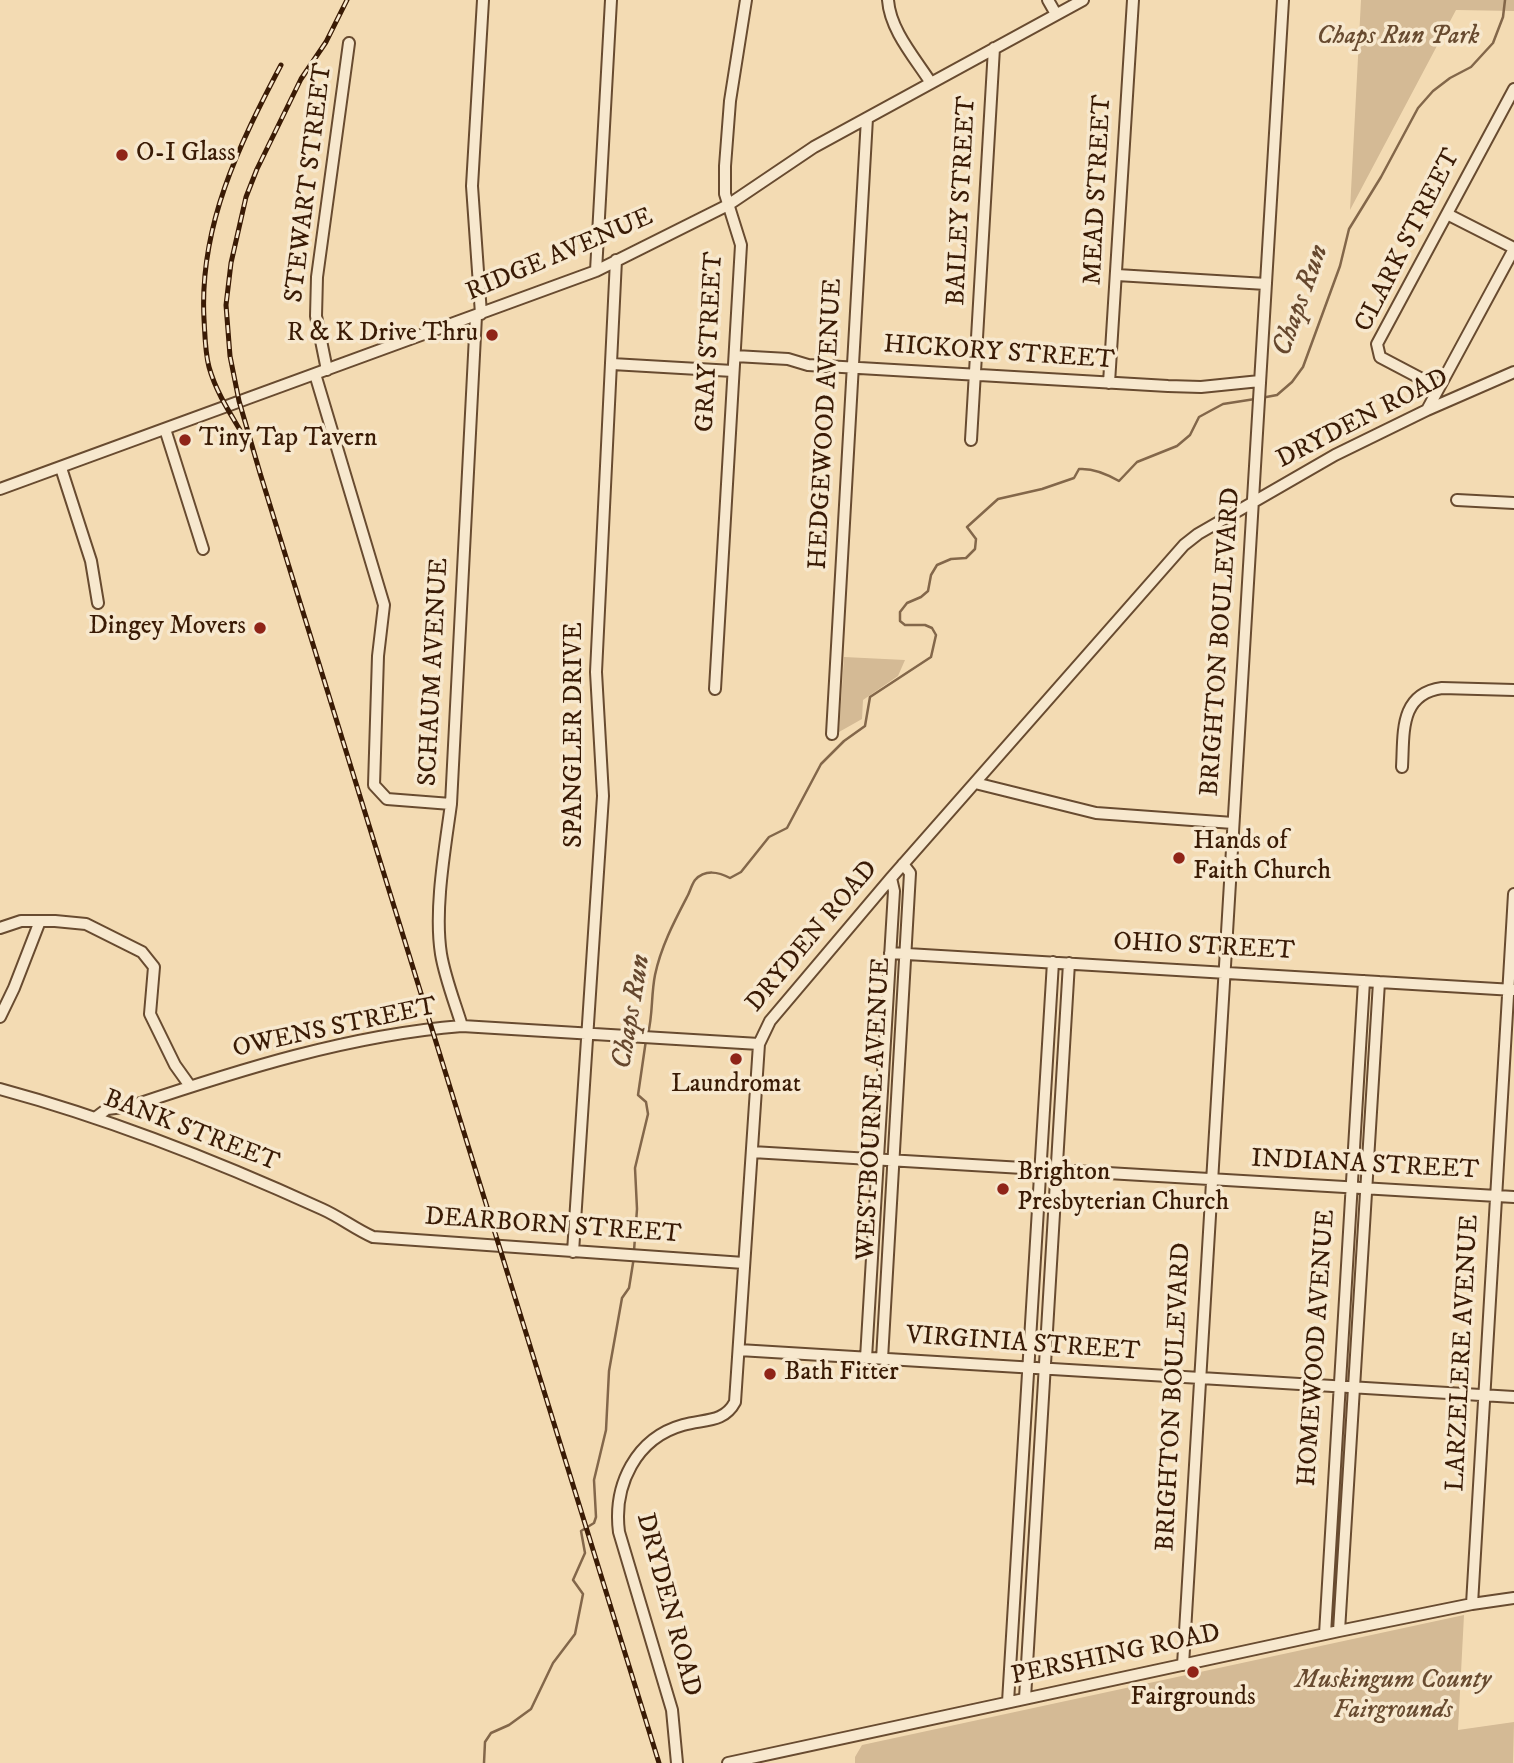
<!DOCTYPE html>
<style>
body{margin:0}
canvas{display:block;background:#f3dbb3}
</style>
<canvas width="1514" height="1763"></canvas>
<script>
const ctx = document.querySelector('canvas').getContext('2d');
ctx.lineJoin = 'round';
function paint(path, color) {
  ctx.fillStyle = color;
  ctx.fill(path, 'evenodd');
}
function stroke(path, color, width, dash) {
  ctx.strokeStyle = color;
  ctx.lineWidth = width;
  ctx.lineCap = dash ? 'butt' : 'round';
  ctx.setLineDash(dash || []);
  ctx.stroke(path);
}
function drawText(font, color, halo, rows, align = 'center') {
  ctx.font = font + ' "IM FELL DW Pica",serif';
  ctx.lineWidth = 7;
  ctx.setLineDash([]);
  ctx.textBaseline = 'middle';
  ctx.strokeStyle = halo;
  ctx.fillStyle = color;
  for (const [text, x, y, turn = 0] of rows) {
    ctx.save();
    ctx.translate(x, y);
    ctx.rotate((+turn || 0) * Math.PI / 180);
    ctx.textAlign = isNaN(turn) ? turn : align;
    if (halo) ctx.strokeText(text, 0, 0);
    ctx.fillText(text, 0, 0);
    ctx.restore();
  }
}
paint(new Path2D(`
 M1361,0H1514V11L1456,10L1350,210Z
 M844,657L905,660L898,676L863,700L862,719L839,732Z
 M1464,1615L1458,1730L1514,1722L1513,1763H855V1757L862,1745Z`), '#d4ba95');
stroke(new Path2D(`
 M1261,398L1277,395L1292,382L1303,367L1340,266L1349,229L1381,177L1418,108L1433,91L1450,78L1471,67L1493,43L1503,17L1505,0
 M648,1034C653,1014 651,995 655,975C661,946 675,920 688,895C690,891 692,884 695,880C705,869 719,872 730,878L741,872L769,837L787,828L821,764L844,741L865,726L870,697L931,657L936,635L932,628L925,625H905L900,621V612L907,603L921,597L928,591L931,575L937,565L951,559L966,558L975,549L976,539L967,527L998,499L1042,489L1074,478L1079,469C1092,468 1107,474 1119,481L1137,462L1177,446L1190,435L1199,417L1210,411L1223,404L1255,399
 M634,1251L637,1209L635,1168L648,1114L646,1102L638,1095L646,1040
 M484,1763L485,1742L491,1733L509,1725L531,1709L553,1663L575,1634L583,1594L573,1580L585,1553L581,1531L594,1523L596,1517L594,1480L606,1430L609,1371L622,1298L629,1288L634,1257`), '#83674a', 2.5);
const minor = new Path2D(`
 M888,0C890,30 915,58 931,83
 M1048,0L1056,14
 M1447,214L1514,248
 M596,271L611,0
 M1117,275L1266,284
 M481,314L472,186L483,0
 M735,356L788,359L808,365L1168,386L1201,387L1260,381
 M612,364L733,371
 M327,370L316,316L317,277L349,43
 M315,374L384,605L378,656L374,785L387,799L451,804
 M1109,383L1133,0
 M1437,387L1380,357L1377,344L1514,89
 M1427,410L1514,249
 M165,429L203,549
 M971,440L994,48
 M61,468L91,561L98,603
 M0,489L596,271L728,205L814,147L1083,0
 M1457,500L1514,503
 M715,689L741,245L725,194V166L730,101L746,0
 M832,734L867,118
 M1402,767C1404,733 1399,694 1442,688L1514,690
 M975,783L1096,813L1233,823
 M0,928L21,921H55L86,924L142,952L154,967L150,1014L175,1065L190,1086
 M890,953L1514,990
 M0,1017L14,988L40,921
 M462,1026C455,1003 445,978 441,954C434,909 445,849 451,804L476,316
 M0,1089C111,1119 217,1161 322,1209C340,1217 355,1229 373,1237L744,1263
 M95,1118L107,1109L132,1106C239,1070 349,1035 462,1026L759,1044
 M752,1152L1514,1197
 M573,1252L603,796L596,672L616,260
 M739,1350L1514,1397
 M866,1358L894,891L891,878
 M882,1359L910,873L903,864
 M1472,1604L1514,894
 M1339,1631L1379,982
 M1325,1634L1364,981
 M1183,1665L1283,0
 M1025,1698L1069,963
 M1008,1702L1053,962
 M677,1763L672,1710L619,1532C613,1485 636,1438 683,1425C704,1419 724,1423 735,1402L759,1044L770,1021L891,878L1184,545L1198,534L1335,455L1427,410L1514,372
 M728,1763L1339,1631L1472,1604L1514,1598`);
stroke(minor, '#684b30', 14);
stroke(minor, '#f7e8ce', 10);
const rail = new Path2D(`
 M347,0L326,42L301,79L257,169L246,197L231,263L226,305L230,356L239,401L260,473L659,1763
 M243,435C230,413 216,392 209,367C205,352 205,335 204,319C199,226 239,145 281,65`);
stroke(rail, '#3a1b05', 5);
stroke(rail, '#f7e8ce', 2.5, [8]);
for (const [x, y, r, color] of [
 [122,155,7,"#8f2418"],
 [492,335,7,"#8f2418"],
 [185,440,7,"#8f2418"],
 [260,628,7,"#8f2418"],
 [1179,858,7,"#8f2418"],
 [736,1059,7,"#8f2418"],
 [1003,1189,7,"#8f2418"],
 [770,1374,7,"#8f2418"],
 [1193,1672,7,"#8f2418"]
]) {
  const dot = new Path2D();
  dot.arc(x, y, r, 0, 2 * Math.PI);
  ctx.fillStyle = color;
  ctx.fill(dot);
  stroke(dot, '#f7e8ce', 2.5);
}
drawText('italic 26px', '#684b30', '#f7e8ce', [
 ["Chaps Run Park",1398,38],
 ["Muskingum County",1393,1682],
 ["Fairgrounds",1393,1712]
]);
drawText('26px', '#3a1b05', '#f7e8ce', [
 ["O-I Glass",136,155],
 ["R & K Drive Thru",478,335,"right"],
 ["Tiny Tap Tavern",199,440],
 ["Dingey Movers",246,628,"right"],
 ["Hands of",1193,843],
 ["Faith Church",1193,873],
 ["Laundromat",736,1086,"center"],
 ["Brighton",1017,1174],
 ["Presbyterian Church",1017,1204],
 ["Bath Fitter",784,1374],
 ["Fairgrounds",1193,1699,"center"]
], 'left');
drawText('26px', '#3a1b05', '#f7e8ce', [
 ["STEWART STREET",310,183,-83],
 ["MEAD STREET",1099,190,-87],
 ["BAILEY STREET",963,201,-87],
 ["CLARK STREET",1409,241,-63],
 ["RIDGE AVENUE",560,256,-23],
 ["GRAY STREET",711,342,-87],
 ["HICKORY STREET",999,354,4],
 ["DRYDEN ROAD",1363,420,-27],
 ["HEDGEWOOD AVENUE",827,424,-87],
 ["BRIGHTON BOULEVARD",1222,642,-86],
 ["SCHAUM AVENUE",435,672,-87],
 ["SPANGLER DRIVE",576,735,-90],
 ["DRYDEN ROAD",813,937,-50],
 ["OHIO STREET",1204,948,3],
 ["OWENS STREET",335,1029,-12],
 ["WESTBOURNE AVENUE",875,1109,-87],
 ["BANK STREET",191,1132,21],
 ["INDIANA STREET",1365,1166,3],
 ["DEARBORN STREET",553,1227,4],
 ["VIRGINIA STREET",1023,1345,4],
 ["HOMEWOOD AVENUE",1318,1348,-86],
 ["LARZELERE AVENUE",1464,1353,-87],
 ["BRIGHTON BOULEVARD",1175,1397,-87],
 ["DRYDEN ROAD",667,1605,75],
 ["PERSHING ROAD",1116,1656,-12]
]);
drawText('italic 28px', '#65472d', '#f7e8ce', [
 ["Chaps Run",1302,301,-70],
 ["Chaps Run",633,1012,-80]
]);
</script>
